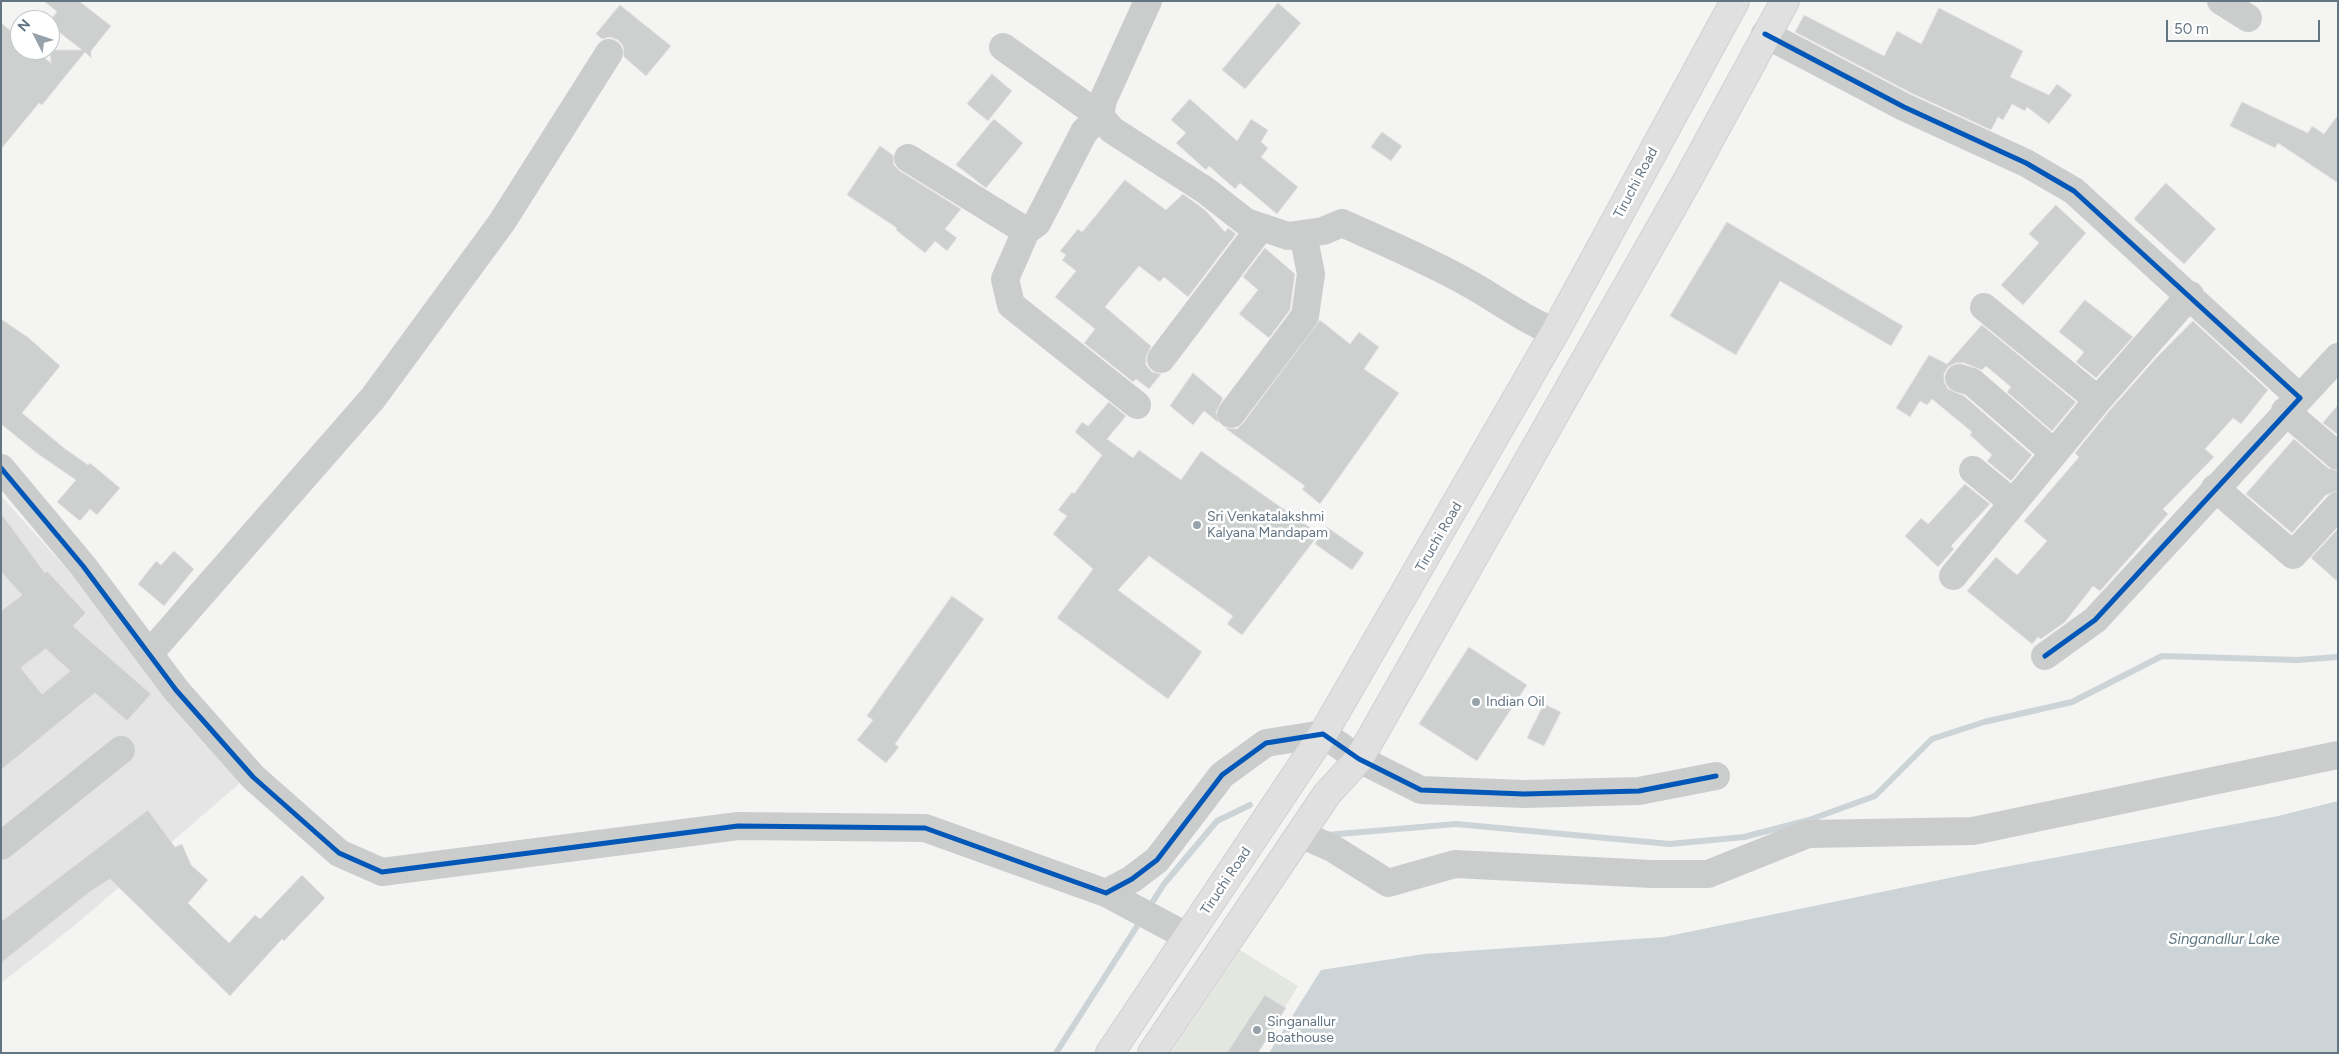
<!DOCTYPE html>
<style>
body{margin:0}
#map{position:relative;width:2339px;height:1054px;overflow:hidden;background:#f4f4f2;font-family:Figtree,sans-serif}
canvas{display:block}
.frame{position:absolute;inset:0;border:2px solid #637483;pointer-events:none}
.north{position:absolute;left:10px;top:10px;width:50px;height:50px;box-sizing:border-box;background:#fff;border:1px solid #c1c7cd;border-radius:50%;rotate:311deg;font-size:14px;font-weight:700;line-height:20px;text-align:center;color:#637483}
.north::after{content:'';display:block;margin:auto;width:18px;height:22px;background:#96a1aa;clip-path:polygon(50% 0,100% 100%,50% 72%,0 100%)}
.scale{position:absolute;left:2166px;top:20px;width:154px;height:22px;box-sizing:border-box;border:2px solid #637483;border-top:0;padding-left:6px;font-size:15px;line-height:18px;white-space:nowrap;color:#637483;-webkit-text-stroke:4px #fff;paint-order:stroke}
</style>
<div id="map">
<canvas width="2339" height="1054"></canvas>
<div class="frame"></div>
<div class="north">N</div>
<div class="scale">50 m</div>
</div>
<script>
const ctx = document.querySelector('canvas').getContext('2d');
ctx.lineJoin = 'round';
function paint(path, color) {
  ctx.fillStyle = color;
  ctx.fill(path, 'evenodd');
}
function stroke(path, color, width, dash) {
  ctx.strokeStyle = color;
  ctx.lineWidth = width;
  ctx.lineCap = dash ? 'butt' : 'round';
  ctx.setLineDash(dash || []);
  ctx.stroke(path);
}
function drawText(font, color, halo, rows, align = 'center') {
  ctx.font = font + ' Figtree,sans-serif';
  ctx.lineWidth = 5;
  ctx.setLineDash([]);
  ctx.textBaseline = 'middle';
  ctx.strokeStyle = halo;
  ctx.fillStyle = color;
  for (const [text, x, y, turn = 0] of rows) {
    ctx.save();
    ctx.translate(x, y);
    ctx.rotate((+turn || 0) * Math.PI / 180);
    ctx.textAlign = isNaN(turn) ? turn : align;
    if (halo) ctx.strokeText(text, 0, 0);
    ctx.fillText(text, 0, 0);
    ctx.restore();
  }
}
paint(new Path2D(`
 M1,496L65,567L240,783L74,926L1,983Z`), '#e4e5e4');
paint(new Path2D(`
 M1240,950L1298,986L1257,1053H1171Z`), '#e3e7e0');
paint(new Path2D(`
 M2338,801V1053H1269L1321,970L1424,954L1664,937L1978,872L2278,816Z`), '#ccd4d7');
stroke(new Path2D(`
 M1327,835L1456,824L1670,844L1744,837L1809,820L1875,796L1932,739L1984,722L2072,702L2162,656L2297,660L2338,657
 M1148,909L1164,884L1217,821L1250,805
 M1056,1053L1141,920`), '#ccd4d7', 6);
const building = new Path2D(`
 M44,1H79L111,26L91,51V58L85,52L42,105L39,103L1,149V23L20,38V50H35L51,63L50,50H82L50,25V20L57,12Z
 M1278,3L1301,23L1245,89L1222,70Z
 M620,5L671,46L646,76L624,57L623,46L618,40L610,37L602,39L596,34Z
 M1939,8L2023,51L2010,77L2049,95L2057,84L2072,95L2049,124L2027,107L2025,111L2012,104L2003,120L1998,117L1991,130L1911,93L1795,32L1804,15L1884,56L1897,31L1921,44Z
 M992,74L1012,91L988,121L967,104Z
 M1190,99L1237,141L1251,119L1268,130L1261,142L1268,148L1261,157L1298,187L1277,214L1240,183L1235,189L1209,166L1206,170L1176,143L1186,133L1171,120Z
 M2242,102L2308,133L2312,126L2324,134L2338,115V183L2278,143L2275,148L2230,126Z
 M994,119L1023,143L986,188L956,165Z
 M1382,132L1402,146L1391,161L1371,147Z
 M880,146L893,155L894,165L900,171L961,209L945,229L957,238L947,251L935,241L925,253L896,230L897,228L847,195Z
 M1125,180L1166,210L1183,194L1205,210L1225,232L1228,228L1236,234L1188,297L1164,277L1160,282L1139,266L1105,307L1151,346L1146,357V365L1152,372L1161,374L1149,389L1136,379L1133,382L1084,343L1095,329L1055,297L1076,271L1062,260L1066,255L1060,251L1078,229L1082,232Z
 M2166,183L2216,229L2184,264L2134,219Z
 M2056,205L2086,233L2023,305L2001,285L2039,243L2029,234Z
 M1727,222L1903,326L1891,346L1780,281L1736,355L1670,316Z
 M1265,248L1295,274L1290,310L1269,338L1239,314L1258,290L1243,277Z
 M2085,300L2133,337L2096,378L2076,362L2084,352L2059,332Z
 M1,319L29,338L60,366L22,413L64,448L88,465L90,463L120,488L97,515L90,509L80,521L57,502L76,480L38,454L1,424Z
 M1320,320L1350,344L1359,332L1379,347L1364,369L1399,393L1320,504L1302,489L1305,486L1225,428L1237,429L1243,423Z
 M2193,321L2268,390L2241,424L2233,418L2205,449L2214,457L2163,509L2168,514L2100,591L2093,586L2065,622L2041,639L2038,637L2032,644L1967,591L1996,557L2017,575L2047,541L2024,521L2079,457L2075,453L2110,410L2157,357Z
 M1982,325L2076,402L2052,431L2007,392L2011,387L1986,366L1982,370L1964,363H1956L1948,367L1944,374V381L1948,389L1964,396L2032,455L2011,481L1987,461L1992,455L1970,435L1972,432L1932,399L1927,405L1920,401L1910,417L1896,408L1929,355L1947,364Z
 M1193,373L1223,398L1216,412L1219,423L1204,411L1193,425L1170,406Z
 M1109,402L1126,416L1107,439L1133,458L1139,450L1181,480L1201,451L1319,534L1242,635L1227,624L1233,616L1149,556L1118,590L1202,652L1168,699L1057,618L1093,569L1053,534L1067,516L1058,510L1072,492L1074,494L1102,455L1075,432L1082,422L1088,426Z
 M2338,405V435L2323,423Z
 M2294,439L2328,468L2338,471V491L2326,495L2292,533L2246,494Z
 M1965,484L1990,504L1951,546L1954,549L1938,567L1905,536L1921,518L1928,524Z
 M1,513L45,573L47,571L86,613L73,626L151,694L127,721L95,693L1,770V611L22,595L1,572ZM46,649L70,671L42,694L21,668Z
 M1327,527L1364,553L1352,570L1315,544Z
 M2338,529V582L2311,558Z
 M174,551L194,569L164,606L138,584L156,561L161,565Z
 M952,596L984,619L895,744L899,747L886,763L857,740L873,720L867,716Z
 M1469,647L1527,685L1477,761L1419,724Z
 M1544,704L1561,712L1544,746L1527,738Z
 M148,810L175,847L182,844L191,865L208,880L188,903L229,943L255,915L260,919L302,875L325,898L284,941L282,939L230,996L110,879L91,891L1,963V922Z
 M1265,995L1286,1008L1258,1053H1227Z`);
paint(building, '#cecfcf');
stroke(building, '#e3e3e2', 1);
const highway = new Path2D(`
 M1110,1053L1323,734L1555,332L1735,1
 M1152,1053L1327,794L1359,759L1687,181L1785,1`);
stroke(highway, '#d0d1d1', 30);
stroke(new Path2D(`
 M1148,1L1103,100L1100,116L1112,130L1205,190L1246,222L1288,236L1323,231L1342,223C1384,242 1427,260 1468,283C1497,299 1524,320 1555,332
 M2221,1L2248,18
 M1765,34L1904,107L2026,163L2074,191L2300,398L2095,620L2045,656
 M908,158L1026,231L1037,223L1084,132L1100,116L1003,47
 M1026,231L1005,279L1011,305L1137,405
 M1984,307L2098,400L2190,295
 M1161,359L1261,227
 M1959,378L1972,382L2054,453
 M2300,398L2338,357
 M2285,411L2338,456
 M1231,414L1305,316L1311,274L1303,234
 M1,468L83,566L176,690L253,777L339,853L382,872L738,826L925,828L1106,893L1132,879L1157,860L1222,775L1266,743L1323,734L1359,759L1421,790L1524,794L1639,791L1716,776
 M1973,470L2013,503
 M2215,488L2293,555L2338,506
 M1953,576L2098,400
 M149,654L373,398L502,222L609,53
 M1300,834L1332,848L1388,883L1455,864L1652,874H1708L1808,834L1973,831L2338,755
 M1,846L121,750
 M1106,893L1188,937`), '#cbcdcd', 28);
stroke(highway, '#e0e0e0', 28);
stroke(new Path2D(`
 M1765,34L1904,107L2026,163L2074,191L2300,398L2095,620L2045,656
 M1,468L83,566L176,690L253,777L339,853L382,872L738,826L925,828L1106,893L1132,879L1157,860L1222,775L1266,743L1323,734L1359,759L1421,790L1524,794L1639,791L1716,776`), '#0057b8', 5);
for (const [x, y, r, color] of [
 [1197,525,5,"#96a1aa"],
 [1476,702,5,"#96a1aa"],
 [1257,1030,5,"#96a1aa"]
]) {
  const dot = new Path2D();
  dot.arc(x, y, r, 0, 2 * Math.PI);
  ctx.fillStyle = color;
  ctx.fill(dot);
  stroke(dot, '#fff', 2);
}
drawText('14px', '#637483', '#fff', [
 ["Tiruchi Road",1636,183,-62],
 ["Tiruchi Road",1439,537,-60],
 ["Tiruchi Road",1226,881,-56]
]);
drawText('14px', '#637483', '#fff', [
 ["Sri Venkatalakshmi",1207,517],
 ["Kalyana Mandapam",1207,533],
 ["Indian Oil",1486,702],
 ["Singanallur",1267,1022],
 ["Boathouse",1267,1038]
], 'left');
drawText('italic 15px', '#5f7680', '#fff', [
 ["Singanallur Lake",2224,940]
]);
</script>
